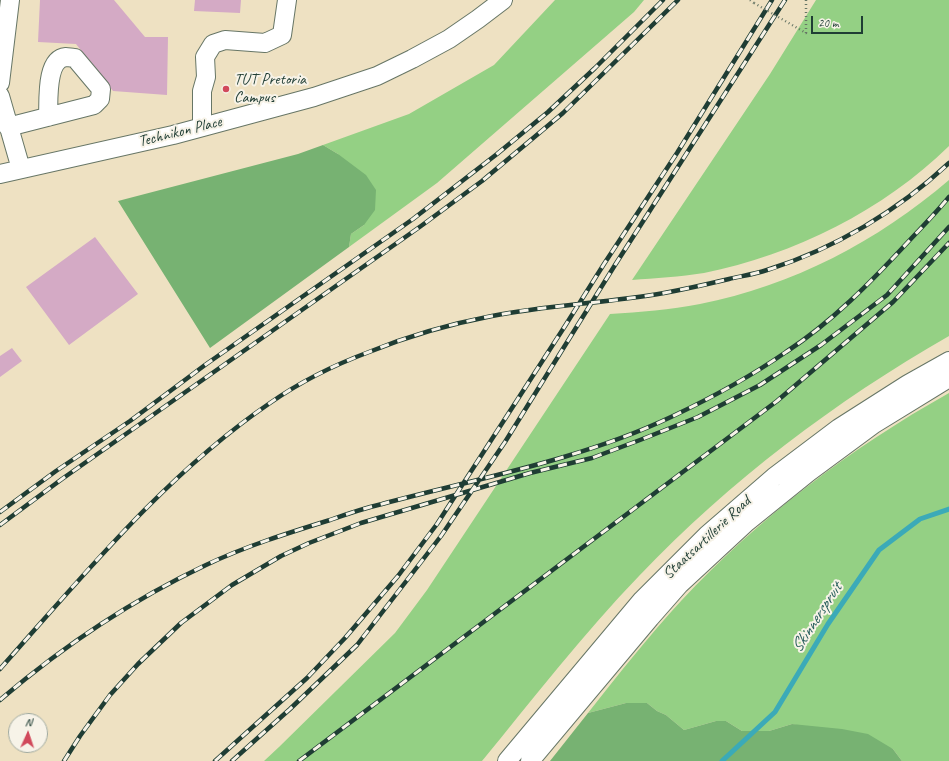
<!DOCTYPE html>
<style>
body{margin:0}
#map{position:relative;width:949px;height:761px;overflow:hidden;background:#eee1c2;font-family:Caveat,sans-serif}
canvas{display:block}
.north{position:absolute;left:8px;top:713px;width:40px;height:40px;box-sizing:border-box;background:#f7f3e8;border:1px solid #a1aaa0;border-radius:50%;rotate:3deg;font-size:11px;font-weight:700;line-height:16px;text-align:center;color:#1f3d34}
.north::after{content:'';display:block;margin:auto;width:14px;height:18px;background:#d1495b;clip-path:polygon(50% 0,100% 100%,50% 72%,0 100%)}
.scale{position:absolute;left:811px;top:16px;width:52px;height:18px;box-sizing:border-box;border:2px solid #1f3d34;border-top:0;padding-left:5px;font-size:12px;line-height:14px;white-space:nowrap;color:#1f3d34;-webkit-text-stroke:3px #f7f3e8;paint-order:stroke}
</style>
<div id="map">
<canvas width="949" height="761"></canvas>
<div class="north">N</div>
<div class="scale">20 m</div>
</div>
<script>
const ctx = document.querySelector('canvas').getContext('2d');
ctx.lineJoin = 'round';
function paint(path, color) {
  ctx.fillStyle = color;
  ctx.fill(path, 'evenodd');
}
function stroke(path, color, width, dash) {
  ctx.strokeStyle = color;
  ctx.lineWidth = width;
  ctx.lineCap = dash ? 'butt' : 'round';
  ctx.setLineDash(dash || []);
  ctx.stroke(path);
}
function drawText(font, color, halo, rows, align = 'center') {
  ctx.font = font + ' Caveat,sans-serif';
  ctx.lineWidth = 4;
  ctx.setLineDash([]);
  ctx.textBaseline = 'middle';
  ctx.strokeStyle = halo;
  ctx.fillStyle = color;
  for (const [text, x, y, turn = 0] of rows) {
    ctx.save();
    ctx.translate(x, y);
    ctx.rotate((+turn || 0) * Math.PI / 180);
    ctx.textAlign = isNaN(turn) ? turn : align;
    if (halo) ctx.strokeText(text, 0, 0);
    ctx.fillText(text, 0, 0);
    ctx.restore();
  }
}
paint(new Path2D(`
 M555,0H644L634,12L437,183L349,247L351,234L364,225L338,154L323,145L409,114L494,65Z
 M816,0H949V146C884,210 794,255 704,273C680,277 655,278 632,280L770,74Z
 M949,180V336C834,402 731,480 639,576C583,634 533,699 482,761H264L279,747L395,633L427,590L610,314C640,312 670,310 700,304C792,286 878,241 949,180Z
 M949,393V761H902L893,749L792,724L769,731H742L726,721H716L684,730L666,715L657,711L647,703H626L588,713C618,675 648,637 681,601C759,518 849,449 949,393Z`), '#94d084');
paint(new Path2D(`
 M323,145L338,154L366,175L376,190L375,210L364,225L351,234L349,247L210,348L118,201L298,154Z
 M626,703H647L657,711L666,715L684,730L716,721H726L742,731H769L792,724L842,729L868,734L893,749L902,761H550L588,713Z`), '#77b272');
stroke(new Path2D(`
 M722,761L775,712L828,624L879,550L920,519L949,509`), '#3baab8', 5);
paint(new Path2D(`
 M40,0H114L145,37H168L167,95L113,91L76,44L38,42Z
 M195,0H241L240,13L194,11Z
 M95,237L138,294L69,345L26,287Z
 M12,348L22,361L0,377V356Z`), '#d4aac5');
const minor = new Path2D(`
 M0,83L10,0
 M0,96L21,169
 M8,127L94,105L100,99L101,89L75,58C72,58 68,57 66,57C45,59 49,102 48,117
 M202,127V91L206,77L205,57L213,44L225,40L265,43L282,35L287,0
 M0,174L173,135L314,97L377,76L412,59L449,39L478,19L503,0
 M507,761L642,600L707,535L774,477L839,428L908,384L949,361
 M530,761L650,618L679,585L747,522L809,472L874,424L949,378`);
stroke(minor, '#677666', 20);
stroke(new Path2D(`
 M750,0L754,3
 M799,29L806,33V0`), '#677666', 2.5, [1, 3]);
stroke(minor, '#fff', 18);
const rail = new Path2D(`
 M0,512L56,471L130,421L205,365L413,219L497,154L548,112L595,68L663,0
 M0,525L62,479L421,226L482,181L563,113L678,0
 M0,669C82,577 167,473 270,403C300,382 334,365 369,352C408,336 450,324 492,316C549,305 607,303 664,293C686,289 708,284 729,279C742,276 755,274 767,270C834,249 898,211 949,163
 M0,700C62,647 132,600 206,565C246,546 288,533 330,520C347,514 365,508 382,504C479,478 580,460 671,417C711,398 750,377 786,352C832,322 871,282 908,242C922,227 936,213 949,197
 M64,761L80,736L110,695L138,664L181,623L232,585L281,556L309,543L361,523L530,473L592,458L640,440L698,417L760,385L821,345L887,295L949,227
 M215,761L307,678L345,638L398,576L437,524L565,326L604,264L677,153L772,0
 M232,761L290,709L357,645L441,536L505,442L615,265L785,0
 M299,761L777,401L893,302L949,243`);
stroke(rail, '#1f3d34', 4.5);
stroke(rail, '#f7f3e8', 3, [9]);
stroke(new Path2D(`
 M754,3L799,29`), '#677666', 2.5, [1, 3]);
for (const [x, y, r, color] of [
 [226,89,4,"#d1495b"]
]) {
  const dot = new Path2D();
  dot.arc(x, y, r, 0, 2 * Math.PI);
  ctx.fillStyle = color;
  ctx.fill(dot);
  stroke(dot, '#f7f3e8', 1.5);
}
drawText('16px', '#1f3d34', '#f7f3e8', [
 ["TUT Pretoria",234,80],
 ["Campus",234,98]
], 'left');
drawText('16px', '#1f3d34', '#f7f3e8', [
 ["Technikon Place",180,132,-14],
 ["Staatsartillerie Road",707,538,-43]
]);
drawText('italic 17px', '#275e5c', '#f7f3e8', [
 ["Skinnerspruit",817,618,-57]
]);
</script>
